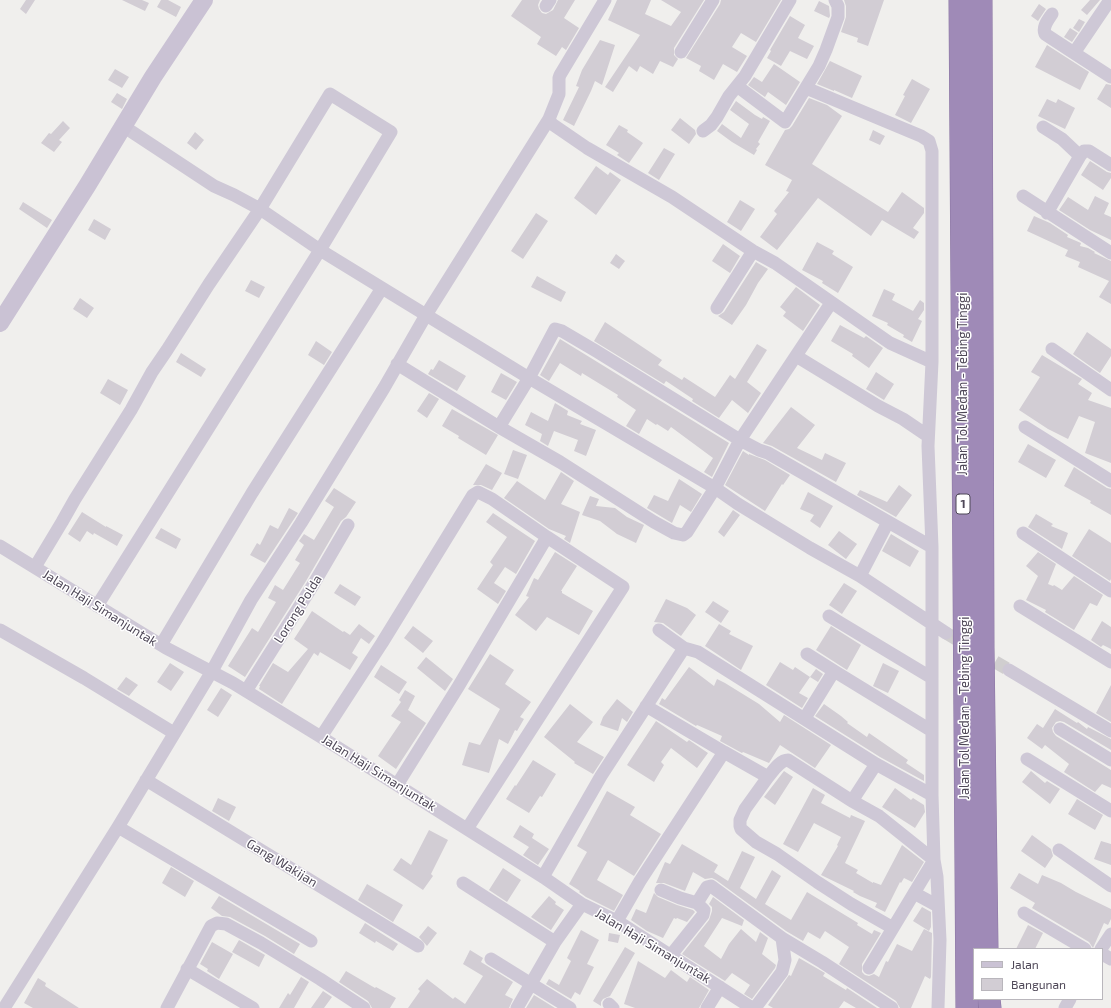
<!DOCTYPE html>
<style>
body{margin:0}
#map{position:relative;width:1111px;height:1008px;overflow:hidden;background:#f0efed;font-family:"Exo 2",sans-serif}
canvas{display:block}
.legend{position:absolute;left:973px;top:948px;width:130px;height:52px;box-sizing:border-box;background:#fff;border:1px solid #b9b6bc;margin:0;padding:5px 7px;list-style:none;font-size:12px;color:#4f4858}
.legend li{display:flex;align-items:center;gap:8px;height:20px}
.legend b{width:20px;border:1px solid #b9b6bc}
</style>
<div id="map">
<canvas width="1111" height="1008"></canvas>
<ul class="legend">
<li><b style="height:5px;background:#cac2d4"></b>Jalan</li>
<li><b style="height:11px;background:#d2cdd4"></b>Bangunan</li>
</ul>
</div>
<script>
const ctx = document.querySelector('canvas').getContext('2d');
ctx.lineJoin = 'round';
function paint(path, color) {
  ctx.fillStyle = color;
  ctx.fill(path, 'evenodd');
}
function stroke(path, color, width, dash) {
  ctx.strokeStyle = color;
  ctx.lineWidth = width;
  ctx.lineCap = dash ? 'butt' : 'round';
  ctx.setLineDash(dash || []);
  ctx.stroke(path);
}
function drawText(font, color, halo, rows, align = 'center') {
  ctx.font = font + ' "Exo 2",sans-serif';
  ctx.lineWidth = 3;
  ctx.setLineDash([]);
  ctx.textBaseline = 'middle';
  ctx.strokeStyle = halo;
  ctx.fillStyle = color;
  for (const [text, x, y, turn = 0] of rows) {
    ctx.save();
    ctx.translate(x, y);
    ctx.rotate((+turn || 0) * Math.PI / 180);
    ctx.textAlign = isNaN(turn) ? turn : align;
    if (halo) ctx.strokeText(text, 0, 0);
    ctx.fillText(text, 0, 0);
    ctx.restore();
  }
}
paint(new Path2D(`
 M26,0H35L26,14L20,9Z
 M122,0H142L149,3L145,11Z
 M161,0H168L181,7L176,17L157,7Z
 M522,0H540L538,5L539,9L542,13L546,14L553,10L558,0H575L564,18L579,28L566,50L562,47L556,56L537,44L541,37L511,16Z
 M617,0H651L645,14L671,26L681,12L661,0H704L674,48V55L678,59L673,67L660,61L653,74L640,66L637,72L629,66L613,92L605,87L640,35L608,20Z
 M721,0H781L756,42L741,33L732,47L747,56L737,72L723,64L714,80L699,71L701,66L686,58L720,4Z
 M844,0H884L868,46L857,42L858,38L841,32L846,17V6Z
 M1090,0H1100L1087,15L1081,10Z
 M819,1L829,6L830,16L829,18L814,11Z
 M1039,4L1046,9L1038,21L1031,16Z
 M790,16L805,25L798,38L814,46L807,59L790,51L781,66L767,58L771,51L770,50Z
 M1079,19L1085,22L1079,32L1073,28Z
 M1070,28L1078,33L1072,42L1064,37Z
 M600,40L615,45L602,85L595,81L591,91L574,126L563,120L579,87L576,86L582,70Z
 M1047,45L1089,72L1080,90L1035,67Z
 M830,61L862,76L852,98L834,90V91L817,84Z
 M774,64L800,82L786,105L768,92L765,97L748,85L754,77L762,82Z
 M115,69L129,77L122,88L108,80Z
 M912,79L930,89L911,123L895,115L905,96L903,95Z
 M1106,84L1111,85V108L1097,99Z
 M117,93L127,99L122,109L111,102Z
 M809,98L827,105L842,116L812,164L888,212L902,192L924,208V213L913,228L919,232L914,239L882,220L871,236L818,198L777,250L760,237L777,214L774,211L789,192L786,191L792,180L765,165L785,130L789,129L792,126Z
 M1047,99L1056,103L1058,99L1075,108L1065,129L1038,116Z
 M736,101L755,115L762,119L763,117L770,121L758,142L760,144L756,149L757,150L754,155L732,142L717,131L722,124L741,138L749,124L730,110Z
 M680,118L695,130L696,134L689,144L671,130Z
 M63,121L70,128L59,140L62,142L54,152L41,143L49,133L51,134Z
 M619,125L628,130L627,132L643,143L629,163L617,155L619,153L606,145Z
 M873,130L885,136L880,145L869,140Z
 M195,132L204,140L196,150L187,143Z
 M664,148L675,154L659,180L648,173Z
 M1090,161L1107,172L1111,173V178L1103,190L1081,175Z
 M596,166L608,175L610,172L621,180L596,215L574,198Z
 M1095,196L1109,203L1104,214L1111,217V240L1090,230L1059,210L1068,197L1088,210Z
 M740,200L755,209L741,231L727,222Z
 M23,202L52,220L47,228L19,209Z
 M536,213L548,221L523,259L511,251Z
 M1034,216L1050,223L1068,235L1067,237L1081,243L1080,246L1088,248L1095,252L1094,253L1111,261V304L1099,297L1109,281L1078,267L1080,262L1065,256L1068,250L1027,231Z
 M94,219L111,229L105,240L88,230Z
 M817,242L834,251L832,254L853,267L838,293L822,283L823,281L802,270Z
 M723,244L740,256L730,273L712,261Z
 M616,254L625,261L619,269L610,263Z
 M756,262L768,269L758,283L746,305L732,325L718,316L724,312Z
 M537,276L566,292L561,302L531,287Z
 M251,280L265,287L259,298L245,291Z
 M796,287L820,305L803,331L783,316L786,312L780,307Z
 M884,289L895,294L892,300L913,311L920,300L924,303V310L918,319L922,321L912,342L903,337L904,335L887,325L888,323L872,316Z
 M80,298L94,308L87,318L73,309Z
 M605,322L662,360L658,365L682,380L684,377L715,397L730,375L735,379L757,344L767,350L747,382L761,393L748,413L732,400L719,418L692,401L693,399L666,381L664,384L594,341Z
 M840,325L864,338L866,336L883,348L869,368L852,356L853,354L831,341Z
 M1087,332L1111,349V356L1100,373L1073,354Z
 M560,339L729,443L712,477L704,472L713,458L671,427L668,431L657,424L656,425L647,419L639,434L626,426L636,410L617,397L618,395L582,373L581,376L560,363L549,381L540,375Z
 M316,341L332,352L324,365L308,355Z
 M181,353L206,369L201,377L176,362Z
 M1042,355L1082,379L1078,384L1092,393L1088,400L1111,408V463L1085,453L1095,422L1079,416L1068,439L1048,429L1019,410L1040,377L1031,372Z
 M439,360L466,376L457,391L428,374L431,369L433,370Z
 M876,372L894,384L884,400L866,389Z
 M501,373L517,382L506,400L491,392Z
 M108,379L128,390L120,405L100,393Z
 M429,393L439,399L427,418L417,411Z
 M555,403L568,411L567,415L582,421L580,424L596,430L586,456L574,451L578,440L554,431L548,446L540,441L542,434L525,425L531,412L548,421Z
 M791,407L815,425L797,448L822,460L825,453L846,463L836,482L772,446L763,443Z
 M452,409L498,435L486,455L458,438L459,436L442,426Z
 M1028,444L1056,460L1046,478L1018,462Z
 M513,450L527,455L518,479L504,474Z
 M743,451L749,455V454L765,460L790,475L783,485L782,484L765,511L725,485Z
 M486,464L502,473L492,490L481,485H473Z
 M1074,467L1107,488L1111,489V515L1090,503L1091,501L1064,486Z
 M561,472L574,481L561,504L580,512L570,543L564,539L566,536L549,529L504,498L517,481L545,500Z
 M679,479L702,494L691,512L680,505L672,523L647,508L654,495L668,501Z
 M899,485L912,495L896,517L857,495L860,490L887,502Z
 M334,488L356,502L346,517L341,521L306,581L245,677L228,666L252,628L258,632L276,602L268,598L275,585L283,590L300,563L295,560L304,545L299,541L304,534L314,540L334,507L325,501Z
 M808,492L833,506L820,528L810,521L814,515L800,509Z
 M590,496L599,499L596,506L615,508L627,517L644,525L636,543L617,534L600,521L582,515Z
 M289,508L298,513L265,563L250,555L257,543L260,545L270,525L278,529Z
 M733,510L740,515L724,537L718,532Z
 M82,512L106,527V526L123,535L117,546L94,533L93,535L87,531L80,542L68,534Z
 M493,513L535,541L516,574L505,567L494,583L506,591L498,604L477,589L493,565L490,562L507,537L486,522Z
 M1036,514L1053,524L1051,526L1068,533L1062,549L1028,527Z
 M161,528L181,539L176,549L155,538Z
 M1089,529L1111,543V579L1110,581L1072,556Z
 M839,531L857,544L846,559L828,545Z
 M891,534L919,551L910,567L882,551Z
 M555,552L577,566L561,591H562V593L593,611L579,635L547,617L536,631L515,615L529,597L526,596L534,578L538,580Z
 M1038,552L1056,564L1048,584L1053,586L1054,585L1062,590L1074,576L1103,595L1097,606L1090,603L1074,630L1045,612L1046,610L1026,600L1038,576L1026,566Z
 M844,583L857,591L842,614L829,605Z
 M340,584L361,597L355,606L334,593Z
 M666,599L687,608L696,615L681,636L663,623L654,622Z
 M713,601L729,611L721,623L705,612Z
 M312,611L343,632L344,631L350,635L359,624L375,636L369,644L361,638L352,653L358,657L350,670L320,652L318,656L314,653L282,704L259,689L260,686H259L273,663L288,672L308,649L294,639Z
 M1102,621L1111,627V649L1103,645L1101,647L1091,640Z
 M719,624L731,631L729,634L753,646L741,670L705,646Z
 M413,626L433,641L423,653L404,638Z
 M831,626L861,645L847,670L816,650Z
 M490,654L514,670L505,684L531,702L520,717L524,719L517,731L515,730L508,744L499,739L489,773L462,765L469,742L480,745L500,709L468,689Z
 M426,657L453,679L445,691L417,668Z
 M780,662L793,670L795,667L810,677L799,693L808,698L802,708L766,685Z
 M170,663L184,672L171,691L157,682Z
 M883,663L899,671L888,693L873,686Z
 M381,665L407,682L399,694L374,677Z
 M689,667L714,686L717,679L725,683L759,704L780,722L784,715L831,745L815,768L780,745L769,763L743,752L742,753L720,741L722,736L697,725L696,726L659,704L662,698L665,700Z
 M816,669L823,674L818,682L810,677Z
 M126,677L138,685L129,696L117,689Z
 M1111,685V722L1096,713Z
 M221,688L232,695L218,717L207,710Z
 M405,690L415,696L408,710L426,723L396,769L378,756L401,722L391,716L401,702L399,700Z
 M617,699L633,712L627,722L622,718L618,731L600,725L603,717Z
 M570,704L593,722L577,742L604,757L593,774L574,763L575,762L544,737Z
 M824,704L841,716L848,722L847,723L867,737L869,733L908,760L906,763L924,775V781L880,757L815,716Z
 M1055,709L1077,723L1078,722L1087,729L1088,727L1111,739V750L1064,722L1060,721L1056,722L1052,728L1053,732L1056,736L1111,770V788L1102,784L1095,792L1064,772L1069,764L1045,745L1042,749L1027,738L1037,724L1043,728Z
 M656,721L687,742L689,740L708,753L697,768L671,748L661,762L664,765L654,782L627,765Z
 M533,760L556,774L542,797L540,796L529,813L506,799L515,785L516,786Z
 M784,771L793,777L775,805L764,797Z
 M1031,771L1045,783L1047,781L1060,789L1050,804L1022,782Z
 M813,788L825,795L821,803L850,818L851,815L865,821L845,863L858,870L856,873L873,883V882L881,885L902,845L924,862L912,882L904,878L901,883L900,882L885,912L875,907L877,903L860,896L853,892L854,891L821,875L838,846L837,845L841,837L814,823L798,852L783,844Z
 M895,788L911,800L913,798L924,805L925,812L915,828L882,807Z
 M607,791L635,807L630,815L661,834L634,876L608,860L597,880L623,895L614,911L586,897L579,892L580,891L569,884L587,852L577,846Z
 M218,798L236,807L229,821L212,811Z
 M1077,799L1103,815L1095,830L1068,814Z
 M520,825L534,834L532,838L549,849L538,865L523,855L529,847L513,837Z
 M429,830L448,840L431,874L433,876L423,890L393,870L401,858L411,865Z
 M1032,835L1051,849L1053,856L1045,868L1021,851Z
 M1101,841L1111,844V865L1094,859Z
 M682,844L718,865L714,872L728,881L742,851L755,857L740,888L756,899L772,870L781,876L765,904L791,920L807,892L858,923L857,925L872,934L874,930L881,933L862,964V972L865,975L869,976L874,974L879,977L886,961L888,962L897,944L912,951L924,929L932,933L931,977L930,979L925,976L911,1008H900L896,1001L839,964L849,947L825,931L820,939L808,932L803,941L786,931L716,880L712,878L705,879L693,872L685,891L664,883H656L665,862L670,864Z
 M171,867L194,881L185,897L162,883Z
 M503,868L521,880L507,902L489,890Z
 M1019,873L1038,884L1042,875L1061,883L1076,892L1111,909V919L1108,925L1104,923L1093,948L1089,942L1032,908L1035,903L1010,888Z
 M367,884L403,905L393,922L358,900Z
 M654,893L658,897L677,905L693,910L695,912L687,922L677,918L676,919L674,918L663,938L647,931L631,920L636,909L646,913Z
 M219,896L300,944L294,954L265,936L230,917L222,916L211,908Z
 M549,896L556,902L555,904L564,910L551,930L531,917Z
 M713,897L744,920L742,926L722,918L704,946L721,959L729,944L741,929L756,942L760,932L768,938L762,954L776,965L775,968L752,999L744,994L750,985L732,973L725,981L682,954L709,920L712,911V907L709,904Z
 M922,907L931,912V927L929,931L913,921Z
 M365,923L398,944L393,951L376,941L375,943L359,933Z
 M1028,925L1043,933L1035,949H1016Z
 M428,926L437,933L427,946L419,937Z
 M581,930L599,940L587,964L594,967L580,995L575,992L571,999L546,984L549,979L559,985L571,961L567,958Z
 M609,933L620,935L618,943L608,941Z
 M239,940L265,955L259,967L232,952Z
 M212,942L233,954L219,979L207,971L208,969L200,964Z
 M625,947L635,953L610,996L603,999L601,1002V1006L593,1001Z
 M470,950L483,958L481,962L513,982L505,995L513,999L509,1008H408L420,991L418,989L427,979L453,999L455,997L465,1004L483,976L463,964Z
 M799,958L825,973L823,976L846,990L847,988L877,1008H856L844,1001L839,1008H773L768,1005L789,975L791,976Z
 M638,961L665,978L671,970L687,982L690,977L709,990L699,1008H635L624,1004Z
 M346,971L375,988L376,987L396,998L390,1008H372L368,1001L339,982Z
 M301,977L309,982L294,1008H279L288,993L290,995Z
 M38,978L46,983L45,986L79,1008H33L24,1003Z
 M323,991L332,997L324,1008H311Z
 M534,995L555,1008H526Z`), '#d2cdd4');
stroke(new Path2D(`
 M946,633L1009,670`), '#d0cecf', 13, [13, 6]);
const highway = new Path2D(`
 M960,0L967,1008
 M981,0L983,648L987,949
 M989,999L990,1008`);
stroke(highway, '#8a75a2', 23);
stroke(new Path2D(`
 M605,0L560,75L559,78V94L549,119L552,124L587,148L672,197L753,251L775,263L890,343L932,362
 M1110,0L1074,53L1111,77
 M546,6L550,0
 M1052,14C1048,20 1042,27 1045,34L1074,53
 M681,52L713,0
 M737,86L785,122L819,66L826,50L838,17V6L835,0
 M806,88L921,136L929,141L932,151V362L928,446L932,547V795L934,860L937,877L940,940L938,1008
 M123,126L214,186L234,195L260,209L320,250L382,288L529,378L715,488L738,504L810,548L860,576L946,633
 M1043,127L1062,139L1080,156L1047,213
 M703,131L711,125L717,117L729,96L745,76L790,0
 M1080,156L1084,151H1089L1111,165
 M1023,196L1111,253
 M717,308L753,251
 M1052,349L1111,390
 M796,356L878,406L903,419L928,436
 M397,364L499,427L560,462L654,522L674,533L683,535L687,532L715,488L740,440L831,303
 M499,427L529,378L555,329L562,331L596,351L740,440L759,450L768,453L932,547
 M1025,427L1111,481
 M1023,533L1111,591
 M0,546L166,648L233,683L321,737L543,877L582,904L617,921L752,1008
 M35,567L62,522L75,499L131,410L152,372L167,350L209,284L260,209L330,94L391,132L320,250L97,606
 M860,576L888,522
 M1020,606L1111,662
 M829,616L932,678
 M0,630L84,678L174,733
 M659,630L684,648L698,652L876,764L932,795
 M161,645L252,493L382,288
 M1009,670L1111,731
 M834,671L932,731
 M246,691L313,585L348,525
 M646,706L724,752
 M805,718L834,671L807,654
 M1060,729L1111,760
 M321,737L382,643L473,495L478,492L492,499L547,537L458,687L397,785
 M1027,759L1111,811
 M768,777L745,809L740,820V826L741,829L756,842L777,854L817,882L851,904L893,928L869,968
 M146,780L418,946
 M852,801L876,764
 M118,827L311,941
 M467,829L623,587L547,537
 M1059,850L1111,886
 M543,877L601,776L684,648
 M463,883L555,942
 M661,890L680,898L697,903L704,910L703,915L671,955
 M914,893L938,906
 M697,903L707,887L711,886L782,938L822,962L892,1008
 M1024,913L1085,949
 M617,921L640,881L724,752L768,777C773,771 780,760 788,760L852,801L879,816L934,860
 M893,928L934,860
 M1101,949L1111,934
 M1102,954L1111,959
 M491,959L570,1008
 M187,969L253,1008
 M609,1004L613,1008
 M6,1005L118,827L212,671L251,600L301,523L384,388L426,315L549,119
 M167,1008L211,926L217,923L226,924L261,943L320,979L364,1008
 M517,1008L555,942L582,904
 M707,1008L720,987
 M755,1008L782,972L785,960L782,938
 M1065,1008L1070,999`), '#cec8d6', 13);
stroke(new Path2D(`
 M0,323L87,186L153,77L204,0`), '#cac2d4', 18);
stroke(highway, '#9f8ab7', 22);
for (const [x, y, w] of [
 [963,504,14]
]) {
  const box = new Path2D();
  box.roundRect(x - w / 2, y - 10, w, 20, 3);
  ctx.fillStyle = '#fff';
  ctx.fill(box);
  stroke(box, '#4f4858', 1);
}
drawText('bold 12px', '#4f4858', null, [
 ["1",963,504]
]);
drawText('13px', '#4f4858', '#fff', [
 ["Jalan Tol Medan - Tebing Tinggi",963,384,-90],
 ["Jalan Haji Simanjuntak",100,608,32],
 ["Lorong Polda",298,609,-58],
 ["Jalan Tol Medan - Tebing Tinggi",965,708,-90],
 ["Jalan Haji Simanjuntak",379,773,32],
 ["Gang Wakijan",282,863,31],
 ["Jalan Haji Simanjuntak",653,946,31]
]);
</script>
